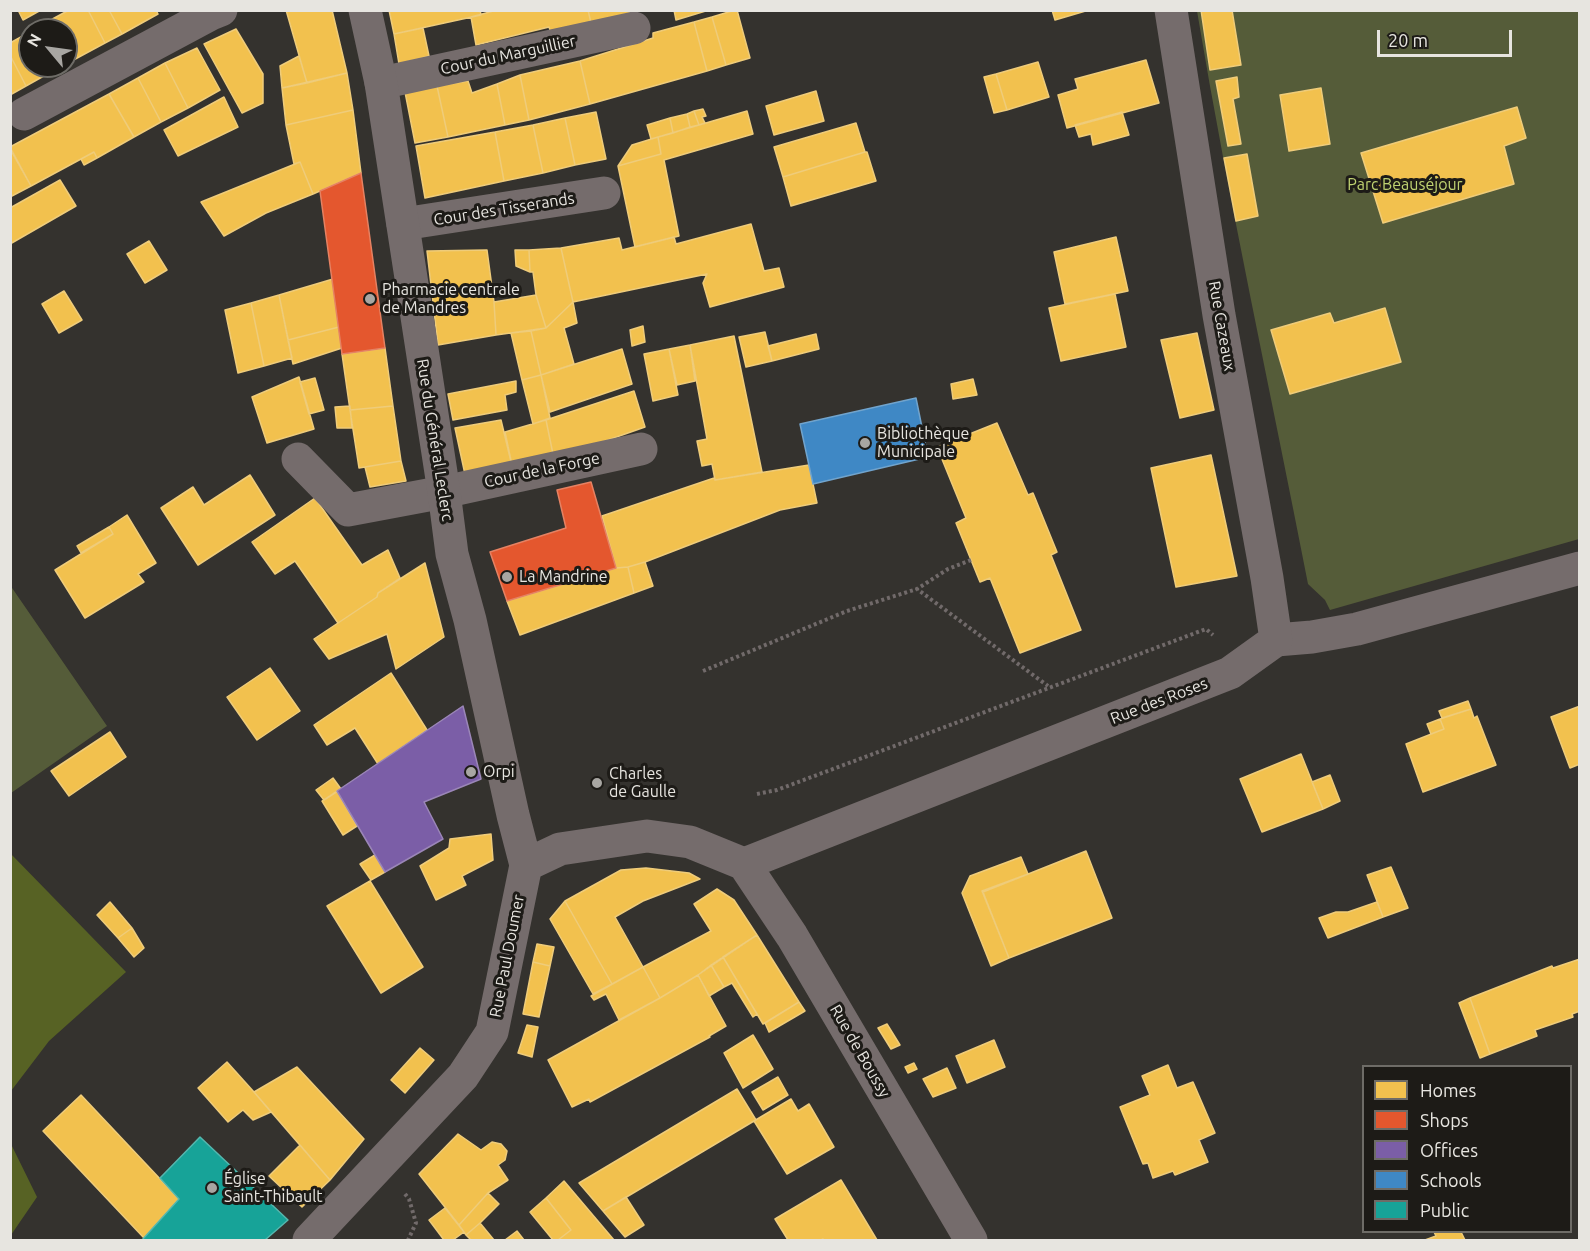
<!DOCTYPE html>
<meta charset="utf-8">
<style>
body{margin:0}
#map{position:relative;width:1590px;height:1251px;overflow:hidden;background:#34322e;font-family:Ubuntu,sans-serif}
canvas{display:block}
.frame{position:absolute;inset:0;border:12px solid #e7e5e0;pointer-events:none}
.legend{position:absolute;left:1362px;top:1065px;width:210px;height:168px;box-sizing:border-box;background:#1d1b17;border:2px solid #6e6c67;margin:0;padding:8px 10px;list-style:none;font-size:18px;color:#e7e5e0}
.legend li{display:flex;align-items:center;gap:12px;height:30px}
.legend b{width:30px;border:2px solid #6e6c67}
.north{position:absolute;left:18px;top:18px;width:60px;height:60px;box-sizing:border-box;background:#1d1b17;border:2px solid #6e6c67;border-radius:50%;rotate:299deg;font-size:16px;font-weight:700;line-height:24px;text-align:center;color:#e7e5e0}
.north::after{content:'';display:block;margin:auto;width:21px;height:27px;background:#a8a6a2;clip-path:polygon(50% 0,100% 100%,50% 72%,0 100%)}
.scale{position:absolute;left:1377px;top:30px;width:135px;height:27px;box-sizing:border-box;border:3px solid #e7e5e0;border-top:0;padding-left:8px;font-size:18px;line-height:21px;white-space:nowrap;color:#e7e5e0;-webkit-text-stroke:4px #1d1b17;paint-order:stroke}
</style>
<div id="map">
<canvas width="1590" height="1251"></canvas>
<div class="frame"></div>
<ul class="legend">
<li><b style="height:16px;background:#f2c14e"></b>Homes</li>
<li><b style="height:16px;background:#e4572e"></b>Shops</li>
<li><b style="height:16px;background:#7b5ea7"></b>Offices</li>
<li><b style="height:16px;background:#3f88c5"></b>Schools</li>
<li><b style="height:16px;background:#17a398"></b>Public</li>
</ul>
<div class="north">N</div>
<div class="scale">20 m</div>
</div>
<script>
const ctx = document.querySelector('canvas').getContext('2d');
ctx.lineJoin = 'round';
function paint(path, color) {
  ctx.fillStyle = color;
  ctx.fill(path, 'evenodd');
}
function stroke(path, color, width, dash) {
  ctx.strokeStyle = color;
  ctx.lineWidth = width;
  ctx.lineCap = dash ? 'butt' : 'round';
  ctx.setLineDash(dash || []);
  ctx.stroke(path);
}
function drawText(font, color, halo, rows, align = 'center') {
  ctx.font = font + ' Ubuntu,sans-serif';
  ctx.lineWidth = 6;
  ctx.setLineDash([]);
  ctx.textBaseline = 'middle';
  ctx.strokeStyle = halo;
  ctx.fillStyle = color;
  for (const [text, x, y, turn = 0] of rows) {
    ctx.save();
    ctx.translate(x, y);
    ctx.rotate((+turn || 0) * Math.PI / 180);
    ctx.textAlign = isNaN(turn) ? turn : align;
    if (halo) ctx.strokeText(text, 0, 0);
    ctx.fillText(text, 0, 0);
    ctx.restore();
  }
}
paint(new Path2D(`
 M1197,11H1579V539L1330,610L1325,600L1308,584C1271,393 1229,203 1197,11Z
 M10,585L107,726L11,793H10Z`), '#555c39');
paint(new Path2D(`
 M11,854L126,972L49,1041L11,1091Z
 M10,1142L37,1197L11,1235H10Z`), '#576224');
const homes = new Path2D(`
 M18,10H41L23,20Z
 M69,10H88L105,43L66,64V30H37L36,28Z
 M88,10H109L122,34L105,43Z
 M109,10H156L158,14L122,34Z
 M286,10H332L347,73L307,83Z
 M389,10H480L481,15L394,34Z
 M497,10H588L591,23L551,33L549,27L476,45L471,17Z
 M588,10H642L591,23Z
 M674,10H709L676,20Z
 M735,10H737L750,58L726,65L712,17Z
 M1052,10H1089L1055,20Z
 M1201,10H1232L1241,65L1210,70Z
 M712,17L726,65L707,71L694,22Z
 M694,22L707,71L590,104L580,61L653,38V33Z
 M423,28L429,56L399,64L394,34Z
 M236,29L263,74V103L242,113L204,44Z
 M30,32V66H57L58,68L26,86L10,55V43Z
 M197,48L220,90L188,108L165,63Z
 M10,55L26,86L10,95Z
 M299,56L307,83L282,88L280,66Z
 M1146,60L1159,103L1067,128L1058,95L1078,89L1075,79Z
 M580,61L590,104L529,120L520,75Z
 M1038,62L1049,97L1007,110L996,74Z
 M165,63L188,108L161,122L138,78Z
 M347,73L353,110L286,125L282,88Z
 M996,74L1007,110L994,113L984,77Z
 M520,75L529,120L505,125L497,84Z
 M1237,77L1239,97L1233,99L1241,144L1228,146L1216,81Z
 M138,78L161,122L134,137L109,94Z
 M468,81L472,93L497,84L505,125L448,137L437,86Z
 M437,86L448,137L415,143L405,92Z
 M1321,88L1330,144L1289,151L1280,95Z
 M816,91L824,121L774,135L766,106Z
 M109,94L134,137L97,158L94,152L31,186L10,147Z
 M224,97L238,127L178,156L164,130Z
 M1517,107L1526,138L1504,146L1514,184L1383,223L1361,153Z
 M703,109L706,116L702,117L705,123L699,125L694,111Z
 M353,110L361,173L313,194L300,162L294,164L286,125Z
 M694,111L699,125L690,127L687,114Z
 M747,111L753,134L664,160L679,236L635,247L618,166L661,154L658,137Z
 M596,112L606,159L575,165L565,118Z
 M1122,112L1129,135L1093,145L1091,134L1079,137L1075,125Z
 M687,114L690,127L673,133L670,118Z
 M565,118L575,165L543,173L533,125Z
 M670,118L673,133L651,139L647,125Z
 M856,123L865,152L783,177L774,147Z
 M533,125L543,173L504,181L495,132Z
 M495,132L504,181L425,198L416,146Z
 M658,137L661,154L618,166L632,145Z
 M10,149L31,186L10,197Z
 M94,152L97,158L84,165L81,159Z
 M865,152H867L876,181L791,206L783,177Z
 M1247,154L1258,216L1236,221L1224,158Z
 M300,162L313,194L266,213L224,236L201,202Z
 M60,180L76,206L10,244V208Z
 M751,224L764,271L779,268L784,287L710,307L703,283L707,274L573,302L561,248L619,238L622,250L674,237L676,244Z
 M1116,237L1128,291L1065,304L1054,252Z
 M149,241L167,270L145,283L127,254Z
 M561,248L573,302L546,328L536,295L533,272H530L529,250Z
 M487,250L494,302L496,335L438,345L427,251Z
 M515,250H529L530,272L516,266Z
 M333,279L339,327L288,340L279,295Z
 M64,291L82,320L59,333L42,304Z
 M1115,294L1126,347L1061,361L1049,308Z
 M279,295L292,358L264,366L251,303Z
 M536,295L546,328L496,335L494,302Z
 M573,302L577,323L564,328L574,364L541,375L531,331L546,328Z
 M251,303L264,366L238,373L225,310Z
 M1385,308L1401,362L1290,394L1271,330L1330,313L1334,323Z
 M643,326L645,342L632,346L630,330Z
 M339,327L342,348L293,364L288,340Z
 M531,331L541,375L522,380L511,333Z
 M765,332L772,361L746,367L739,337Z
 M1197,333L1214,410L1180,418L1161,340Z
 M816,334L819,349L772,361L768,346Z
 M734,336L762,472L715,480L712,464L702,466L697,441L707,439L690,345Z
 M690,345L695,381L677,385L669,349Z
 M385,348L393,406L350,410L342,354Z
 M622,349L632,384L550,412L541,375Z
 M669,349L678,395L653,401L644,354Z
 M541,375L550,418L533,424L522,380Z
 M299,377L314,429L267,443L252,397Z
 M315,378L324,410L309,414L300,382Z
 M973,379L977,395L953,399L951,384Z
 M516,381V392L505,395L507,410L453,420L448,394Z
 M634,391L645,427L554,459L546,420Z
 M350,406L352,428H337L335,407Z
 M393,406L401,461L359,468L350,410Z
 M501,420L513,470L466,479L455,428Z
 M546,420L554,459L513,470L505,432Z
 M997,423L1028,495L1033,493L1057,552L1051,555L1081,630L1020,653L990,578L980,582L956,523L966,518L937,447Z
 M1211,455L1237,576L1176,587L1151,468Z
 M401,461L406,481L370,487L365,467Z
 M809,465L817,503L780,510L645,562L628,567L616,568L602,516L714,478L715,480Z
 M250,475L275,515L198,565L161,508L193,487L204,505Z
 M315,498L362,565L388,550L400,578L378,593L377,597L338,623L295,561L275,574L252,542Z
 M127,515L156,563L138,574L144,582L85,618L55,570L113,534L109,527Z
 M109,527L113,534L81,553L77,546Z
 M645,562L653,586L634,593L628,567Z
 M425,563L444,637L396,669L387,634L329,659L314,639L377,597L378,593Z
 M628,567L634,593L520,635L507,601L616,568Z
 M270,668L300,711L257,740L227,697Z
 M391,673L427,730L378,764L355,728L327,745L314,725Z
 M1468,701L1471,709L1442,718L1439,711Z
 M1580,706V764L1570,768L1551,717Z
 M1471,709L1474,718L1477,716L1496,765L1423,792L1406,744L1444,729L1440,719Z
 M1440,719L1444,729L1431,734L1427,724Z
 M110,732L126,757L69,796L51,771Z
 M1301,754L1323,809L1262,832L1240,779Z
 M1330,775L1340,801L1323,809L1312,782Z
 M333,778L341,789L324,800L316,790Z
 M337,791L357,826L343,835L322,801Z
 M491,834L493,860L462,876L466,885L436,900L420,866L449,848L450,839Z
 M1086,851L1112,918L1009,958L983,892Z
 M375,855L385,872L371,880L360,864Z
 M1021,857L1028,874L982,891L1009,958L991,966L962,893L970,876Z
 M1391,867L1408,908L1383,917L1367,875Z
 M646,868L689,873L700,879L643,901L615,917L643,967L612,984L565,901L621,870Z
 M370,881L423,967L381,993L327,906Z
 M717,889L734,900L757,935L698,975L660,998L643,967L711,931L694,904Z
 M565,901L612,984L593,994L550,919Z
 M110,902L132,928L118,938L97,915Z
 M1377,902L1383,917L1328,938L1319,918L1336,912H1348Z
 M132,928L144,948L134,957L118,938Z
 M757,935L799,1002L763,1024L723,957Z
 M537,944L554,947L550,966L533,962Z
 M723,957L757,1014L753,1017L732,983L724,987L711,965Z
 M1580,959V1011L1572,1014L1573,1017L1535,1030L1537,1036L1490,1054L1470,998L1552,966L1553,968Z
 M533,962L550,966L539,1017L523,1014Z
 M711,965L724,987L709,996L698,975Z
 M643,967L660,998L619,1020L606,994L594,1000L591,996Z
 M698,975L726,1026L709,1036L710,1037L590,1102L589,1099L572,1107L548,1060L660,998Z
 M1470,998L1490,1054L1480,1058L1459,1003Z
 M799,1002L805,1011L769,1032L765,1023Z
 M887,1024L900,1045L891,1049L878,1028Z
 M527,1025L538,1027L532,1057L518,1053Z
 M753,1035L773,1069L743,1088L724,1053Z
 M994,1040L1005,1067L967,1083L956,1056Z
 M420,1048L434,1060L405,1093L391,1080Z
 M227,1062L254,1092L271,1112L253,1120L243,1110L228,1122L198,1088Z
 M914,1063L917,1069L908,1073L905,1067Z
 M1168,1065L1177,1088L1193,1082L1215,1133L1199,1140L1208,1162L1175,1175L1173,1171L1153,1178L1148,1163L1143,1164L1120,1107L1150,1095L1142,1076Z
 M297,1067L364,1139L330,1180L254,1092Z
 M947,1068L956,1088L933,1097L923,1079Z
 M778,1077L788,1095L763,1110L752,1092Z
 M737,1089L756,1120L754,1121L603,1211L579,1183Z
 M81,1095L179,1199L144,1238L43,1131Z
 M791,1099L798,1111L809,1104L834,1147L787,1174L754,1121Z
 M458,1134L481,1150L492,1142L501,1144L507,1151L505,1160L498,1165L508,1180L488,1193L459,1225L419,1174Z
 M300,1145L330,1180L302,1207L269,1176Z
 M841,1180L877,1240H824L823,1239L821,1240H788L775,1219Z
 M564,1181L614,1240H558L571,1230L546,1198Z
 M488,1193L499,1204L480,1223L466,1235L459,1225Z
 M626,1197L644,1225L625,1237L603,1211Z
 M546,1198L571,1230L558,1240H553L530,1212Z
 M445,1208L464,1232L453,1240H444L429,1220Z
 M480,1223L494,1240H471L466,1235Z
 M517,1231L524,1240H505Z
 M1434,1232H1461L1465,1240H1425L1436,1236Z`);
paint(homes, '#f2c14e');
stroke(homes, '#efcc7a', 1.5);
const shops = new Path2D(`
 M361,173L385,348L342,354L320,191Z
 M591,482L616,568L507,601L490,552L566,528L557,490Z`);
paint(shops, '#e4572e');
stroke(shops, '#e58263', 1.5);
const offices = new Path2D(`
 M463,706L481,779L424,802L443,839L385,872L337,791Z`);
paint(offices, '#7b5ea7');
stroke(offices, '#9b86b8', 1.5);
const schools = new Path2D(`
 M916,398L928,457L813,484L800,424Z`);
paint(schools, '#3f88c5');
stroke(schools, '#71a4cd', 1.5);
const public = new Path2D(`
 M200,1137L288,1220L265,1240H142L179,1199L160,1178Z`);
paint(public, '#17a398');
stroke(public, '#55b7ae', 1.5);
stroke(new Path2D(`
 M971,560L948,569L917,589L1048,686
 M703,671L847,611L917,589
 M757,794L777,790L1206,629L1213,635
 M405,1194L409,1199L416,1223L408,1240`), '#716a6a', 4, [3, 3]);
stroke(new Path2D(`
 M381,83L634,28
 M24,114L211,14L221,10
 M403,224L604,193
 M298,459L348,510L444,492L641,449
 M1276,640L1312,637L1357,629L1580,568`), '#756c6c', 33);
stroke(new Path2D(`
 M744,864L1230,673L1276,640L1267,578L1219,315L1171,10
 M744,864L792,936L971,1240
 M526,865L560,849L647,836L690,842L744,864
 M309,1240L463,1076L492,1032L526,865L513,815L470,620L452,554L444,492L381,83L365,10`), '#756c6c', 33);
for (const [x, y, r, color] of [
 [370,299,6,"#a8a6a2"],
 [865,443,6,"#a8a6a2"],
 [507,577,6,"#a8a6a2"],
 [471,772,6,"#a8a6a2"],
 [597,783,6,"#a8a6a2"],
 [212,1188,6,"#a8a6a2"]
]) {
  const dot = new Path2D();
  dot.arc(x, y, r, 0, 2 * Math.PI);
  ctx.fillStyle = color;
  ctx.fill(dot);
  stroke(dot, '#1d1b17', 2);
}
drawText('16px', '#e7e5e0', '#1d1b17', [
 ["Cour du Marguillier",508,55,-12],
 ["Cour des Tisserands",504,209,-9],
 ["Rue Cazeaux",1222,326,80],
 ["Rue du Général Leclerc",435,440,81],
 ["Cour de la Forge",542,470,-12],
 ["Rue des Roses",1159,701,-21],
 ["Rue Paul Doumer",507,956,-79],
 ["Rue de Boussy",860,1051,60]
]);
drawText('16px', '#bfd271', '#1d1b17', [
 ["Parc Beauséjour",1405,185]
]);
drawText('16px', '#e7e5e0', '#1d1b17', [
 ["Pharmacie centrale",382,290],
 ["de Mandres",382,308],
 ["Bibliothèque",877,434],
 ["Municipale",877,452],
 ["La Mandrine",519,577],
 ["Orpi",483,772],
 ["Charles",609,774],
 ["de Gaulle",609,792],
 ["Église",224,1179],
 ["Saint-Thibault",224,1197]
], 'left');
</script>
